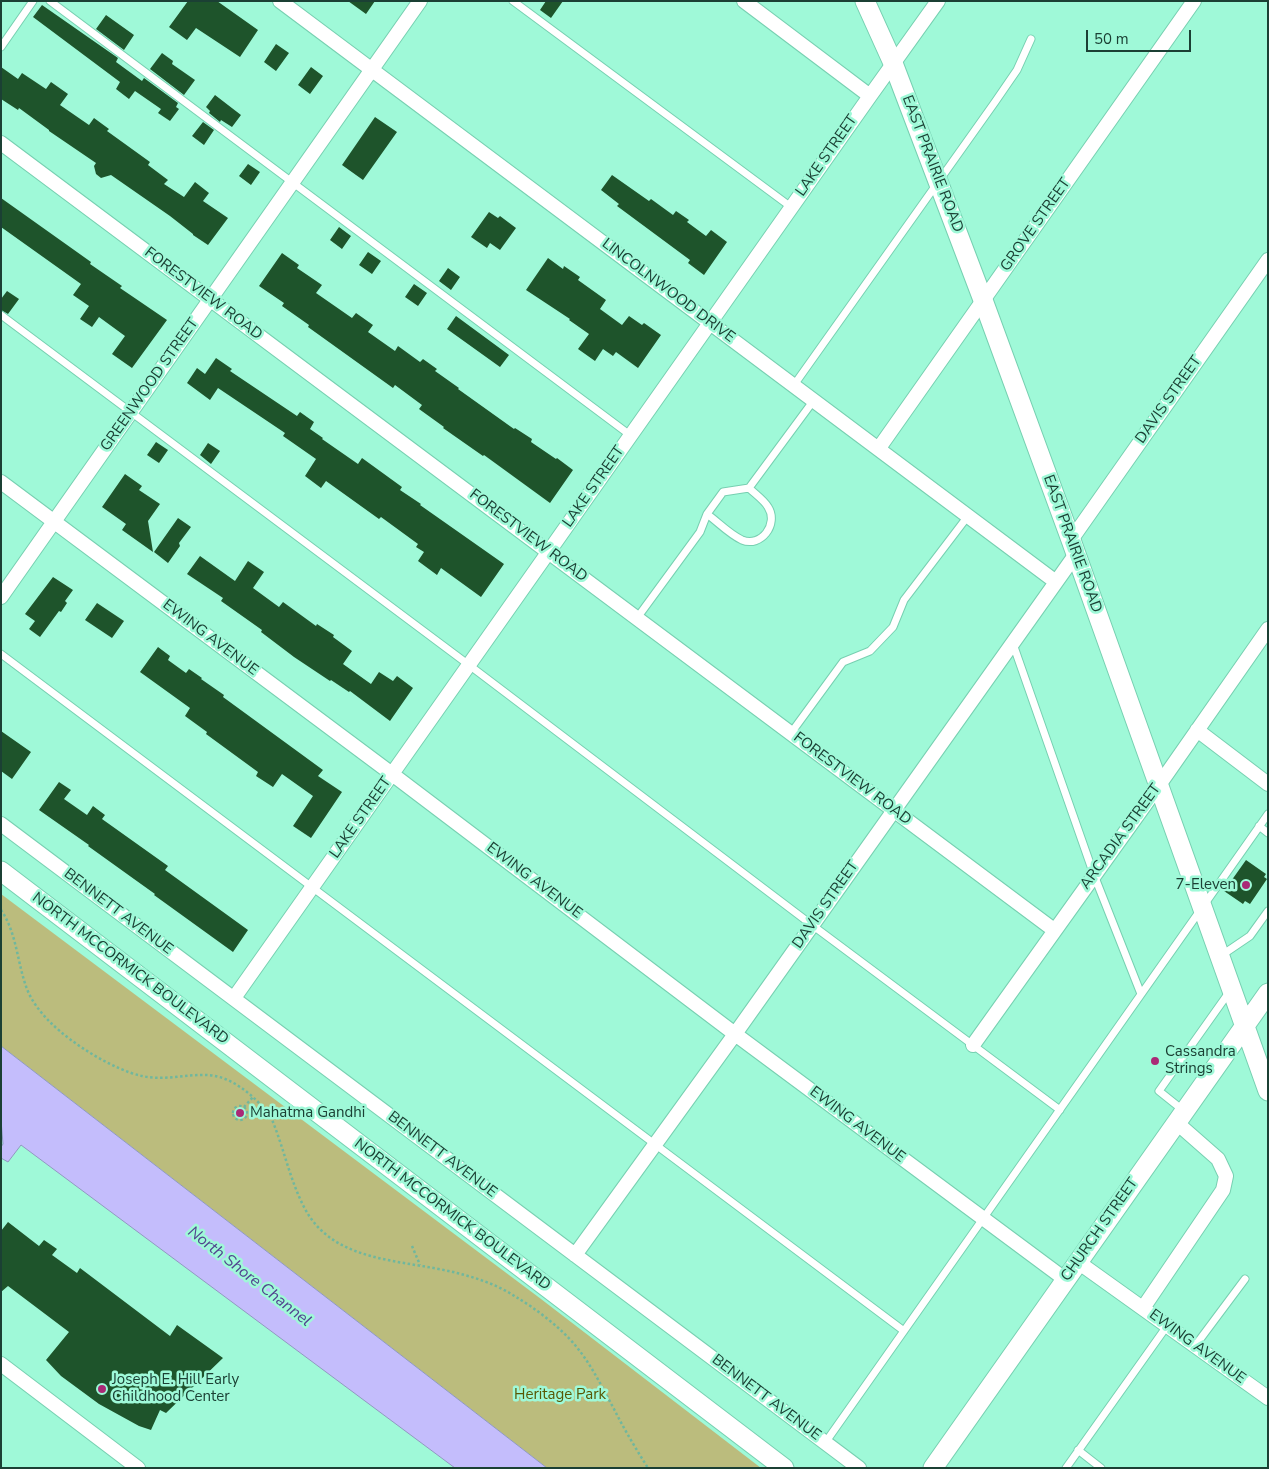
<!DOCTYPE html>
<style>
body{margin:0}
#map{position:relative;width:1269px;height:1469px;overflow:hidden;background:#9ff9d8;font-family:"Nunito Sans",sans-serif}
canvas{display:block}
.frame{position:absolute;inset:0;border:2px solid #1b4034;pointer-events:none}
.scale{position:absolute;left:1086px;top:30px;width:105px;height:22px;box-sizing:border-box;border:2px solid #1b4034;border-top:0;padding-left:6px;font-size:15px;line-height:18px;white-space:nowrap;color:#1b4034;-webkit-text-stroke:4px #9ff9d8;paint-order:stroke}
</style>
<div id="map">
<canvas width="1269" height="1469"></canvas>
<div class="frame"></div>
<div class="scale">50 m</div>
</div>
<script>
const ctx = document.querySelector('canvas').getContext('2d');
ctx.lineJoin = 'round';
function paint(path, color) {
  ctx.fillStyle = color;
  ctx.fill(path, 'evenodd');
}
function stroke(path, color, width, dash) {
  ctx.strokeStyle = color;
  ctx.lineWidth = width;
  ctx.lineCap = dash ? 'butt' : 'round';
  ctx.setLineDash(dash || []);
  ctx.stroke(path);
}
function drawText(font, color, halo, rows, align = 'center') {
  ctx.font = font + ' "Nunito Sans",sans-serif';
  ctx.lineWidth = 5;
  ctx.setLineDash([]);
  ctx.textBaseline = 'middle';
  ctx.strokeStyle = halo;
  ctx.fillStyle = color;
  for (const [text, x, y, turn = 0] of rows) {
    ctx.save();
    ctx.translate(x, y);
    ctx.rotate((+turn || 0) * Math.PI / 180);
    ctx.textAlign = isNaN(turn) ? turn : align;
    if (halo) ctx.strokeText(text, 0, 0);
    ctx.fillText(text, 0, 0);
    ctx.restore();
  }
}
paint(new Path2D(`
 M1,894L541,1299L761,1468H547L1,1046Z`), '#bbbc7d');
const water = new Path2D(`
 M1,1046L547,1468H455L21,1145L8,1162L1,1158V1147L3,1144L1,1120Z`);
paint(water, '#c4bdfc');
stroke(water, '#9198c0', 1);
paint(new Path2D(`
 M188,1H217L258,30L240,57L196,28L187,40L169,27Z
 M348,1H375L366,14Z
 M546,1H563L551,18L540,10Z
 M42,5L118,58L116,62L142,81L144,78L178,103L176,107L179,109L170,121L158,113L161,109L135,91L129,99L116,89L120,82L33,17Z
 M106,15L134,35L124,50L96,29Z
 M276,44L289,53L276,71L264,62Z
 M162,53L173,61L172,64L195,80L184,95L150,69Z
 M1,67L18,79L22,73L46,89L51,82L68,94L60,105L89,125L94,118L109,129L107,131L150,162L148,165L168,180L164,184L184,197L195,182L209,193L203,201L228,218L208,245L193,235V234L170,216L111,175L101,178L96,174L94,166L96,163L49,131V130L19,108L18,110L1,99Z
 M311,67L323,76L310,94L298,85Z
 M215,95L241,115L232,127L221,120L220,122L209,113L210,111L206,107Z
 M375,117L397,132L363,180L342,165Z
 M203,122L214,130L204,145L192,136Z
 M248,164L260,172L251,185L239,176Z
 M612,175L649,201L651,199L673,215L676,211L689,220L687,222L706,236L711,230L727,242L704,275L688,263L690,260L617,206L619,204L601,190Z
 M1,198L91,262L90,264L122,286L120,288L167,320L132,368L112,354L125,336L99,317L92,327L80,319L89,306L73,295L81,284L1,227Z
 M489,212L498,218L500,216L516,228L500,250L490,243L487,248L471,237Z
 M339,227L351,236L342,249L330,240Z
 M368,252L381,261L372,274L359,265Z
 M282,253L299,265L297,268L322,285L316,293L352,318L356,313L373,325L368,332L395,351L398,346L420,362L423,359L437,369L435,371L459,388L458,389L514,429L515,428L532,439L531,442L556,459L557,458L573,470L550,503L484,455L483,456L443,428L444,427L419,409L422,405L395,385L393,388L308,327L309,325L282,306L284,303L259,286Z
 M548,258L563,269L564,266L580,277L578,280L606,300L600,309L622,325L629,316L642,325L644,323L661,335L638,368L616,352L613,356L603,349L595,361L578,349L589,334L569,320L570,319L526,290Z
 M448,268L460,277L451,290L439,281Z
 M414,284L427,293L418,306L405,297Z
 M7,291L19,299L8,314L1,310V299Z
 M456,316L509,355L500,367L447,329Z
 M216,358L232,369L230,371L297,416L300,412L314,422L310,429L323,438L322,439L358,464L362,458L402,487L400,490L421,504L420,505L504,564L481,597L441,568L437,575L418,561L424,552L416,547L418,544L381,517L379,519L326,481L321,488L305,476L316,459L283,436L285,433L218,388L210,400L187,383L197,368L205,374Z
 M156,442L168,450L159,463L147,455Z
 M208,443L220,451L211,464L200,455Z
 M125,474L142,486L139,490L160,504L148,521L153,552L122,530L126,524L102,507Z
 M178,518L191,527L179,543L180,546L168,563L154,552Z
 M200,556L235,581L248,561L264,572L253,588L279,607L283,602L316,626L317,624L334,635L333,637L352,651L343,664L371,684L379,672L393,681L397,676L413,688L390,721L350,691L349,692L331,680L330,681L294,657L261,632L262,630L221,601L223,598L187,574Z
 M53,577L73,590L65,601L67,603L61,612L59,611L40,637L29,629L35,621L25,614Z
 M97,603L124,621L112,638L85,620Z
 M158,647L170,656L168,660L186,673L189,669L202,678L201,679L224,695L223,697L323,770L318,776L342,792L311,838L293,826L313,796L282,774L273,787L256,776L258,772L206,734L207,732L185,716L190,708L140,672Z
 M1,731L31,752L12,779L1,771Z
 M59,782L71,790L64,799L87,815L93,806L105,815L102,819L168,866L165,870L248,930L233,952L154,895L155,894L134,879L88,846L89,845L39,810Z
 M1246,860L1266,874L1264,877L1267,879L1250,904L1245,901L1243,904L1224,891Z
 M8,1222L39,1246L44,1240L57,1249L52,1255L77,1273L80,1268L170,1336L177,1325L223,1358L166,1413L160,1410L151,1430L139,1426L99,1404L61,1376L46,1360L69,1332L8,1286L1,1292V1231Z`), '#1e542b');
const lane = new Path2D(`
 M50,1L630,435
 M513,1L791,207
 M1,47L33,1
 M1,315L469,665L812,925L1060,1110
 M794,385L995,102L1017,70L1031,39
 M707,514C718,522 729,534 742,540C761,548 779,524 768,507C764,500 755,494 749,488
 M637,618L700,532L707,514L723,492L749,488L814,400
 M1013,644L1094,875L1141,994
 M1,654L904,1331
 M791,733L843,662L870,651L893,627L904,600L968,516
 M1259,826L1268,833
 M1222,955L1250,936L1268,911
 M1184,1111L1159,1091L1230,991
 M1195,1346L1245,1279
 M825,1443L1268,814
 M1078,1450L1101,1468
 M1066,1468L1167,1326`);
const street = new Path2D(`
 M280,1L1056,582
 M744,1L870,96
 M1,143L1054,930
 M879,448L1194,1
 M1,482L392,774L735,1034L1066,1280
 M1071,540L1268,260
 M1,597L420,1
 M1197,730L1268,784
 M1,824L859,1468
 M234,998L870,96L938,1
 M973,1045L1159,785L1268,629
 M575,1255L735,1034L1076,554
 M1078,1262L1268,1398
 M1143,1308L1223,1190L1226,1176L1218,1159L1177,1123
 M1,1364L138,1468`);
const secondary = new Path2D(`
 M865,1L893,63L983,300L1071,540L1268,1091
 M1,871L784,1468
 M933,1468L1268,993`);
stroke(lane, '#77d0b1', 9);
stroke(street, '#77d0b1', 16);
stroke(secondary, '#77d0b1', 21);
stroke(new Path2D(`
 M1,910C17,933 17,963 27,989C32,1002 41,1013 51,1023C72,1044 114,1070 142,1076C164,1081 186,1074 207,1075C232,1076 254,1096 270,1115C283,1144 289,1178 304,1207C333,1264 403,1259 457,1273C477,1278 498,1285 516,1297C535,1308 561,1328 575,1345C591,1364 602,1387 614,1409C624,1429 636,1449 648,1468
 M233 1113a7 7 0 1 1 14 0a7 7 0 1 1-14 0Z
 M244,1107L253,1097
 M412,1246L420,1265`), '#70b79d', 2.5, [2.5, 2.5]);
stroke(lane, '#fff', 7);
stroke(street, '#fff', 14);
stroke(secondary, '#fff', 19);
for (const [x, y, r, color] of [
 [1246,885,5,"#aa2976"],
 [1155,1061,5,"#aa2976"],
 [240,1113,5,"#aa2976"],
 [102,1389,5,"#aa2976"]
]) {
  const dot = new Path2D();
  dot.arc(x, y, r, 0, 2 * Math.PI);
  ctx.fillStyle = color;
  ctx.fill(dot);
  stroke(dot, '#9ff9d8', 2);
}
drawText('15px', '#1b4034', '#9ff9d8', [
 ["LAKE STREET",827,156,-55],
 ["EAST PRAIRIE ROAD",932,164,69],
 ["GROVE STREET",1036,225,-55],
 ["LINCOLNWOOD DRIVE",668,291,37],
 ["FORESTVIEW ROAD",203,294,37],
 ["GREENWOOD STREET",150,385,-55],
 ["DAVIS STREET",1169,400,-55],
 ["LAKE STREET",594,487,-55],
 ["FORESTVIEW ROAD",528,536,37],
 ["EAST PRAIRIE ROAD",1072,544,70],
 ["EWING AVENUE",210,638,37],
 ["FORESTVIEW ROAD",852,779,37],
 ["LAKE STREET",361,818,-55],
 ["ARCADIA STREET",1121,837,-54],
 ["EWING AVENUE",534,881,37],
 ["DAVIS STREET",826,905,-55],
 ["BENNETT AVENUE",118,912,37],
 ["NORTH MCCORMICK BOULEVARD",130,969,37],
 ["EWING AVENUE",857,1125,37],
 ["BENNETT AVENUE",442,1155,37],
 ["NORTH MCCORMICK BOULEVARD",452,1215,37],
 ["CHURCH STREET",1100,1230,-55],
 ["EWING AVENUE",1197,1347,36],
 ["BENNETT AVENUE",766,1398,37]
]);
drawText('15px', '#1b4034', '#9ff9d8', [
 ["7-Eleven",1236,885,"right"],
 ["Cassandra",1165,1052],
 ["Strings",1165,1069],
 ["Mahatma Gandhi",250,1113],
 ["Joseph E. Hill Early",112,1380],
 ["Childhood Center",112,1397]
], 'left');
drawText('15px', '#585704', '#9ff9d8', [
 ["Heritage Park",560,1395]
]);
drawText('italic 16px', '#52458f', '#9ff9d8', [
 ["North Shore Channel",249,1277,38]
]);
</script>
